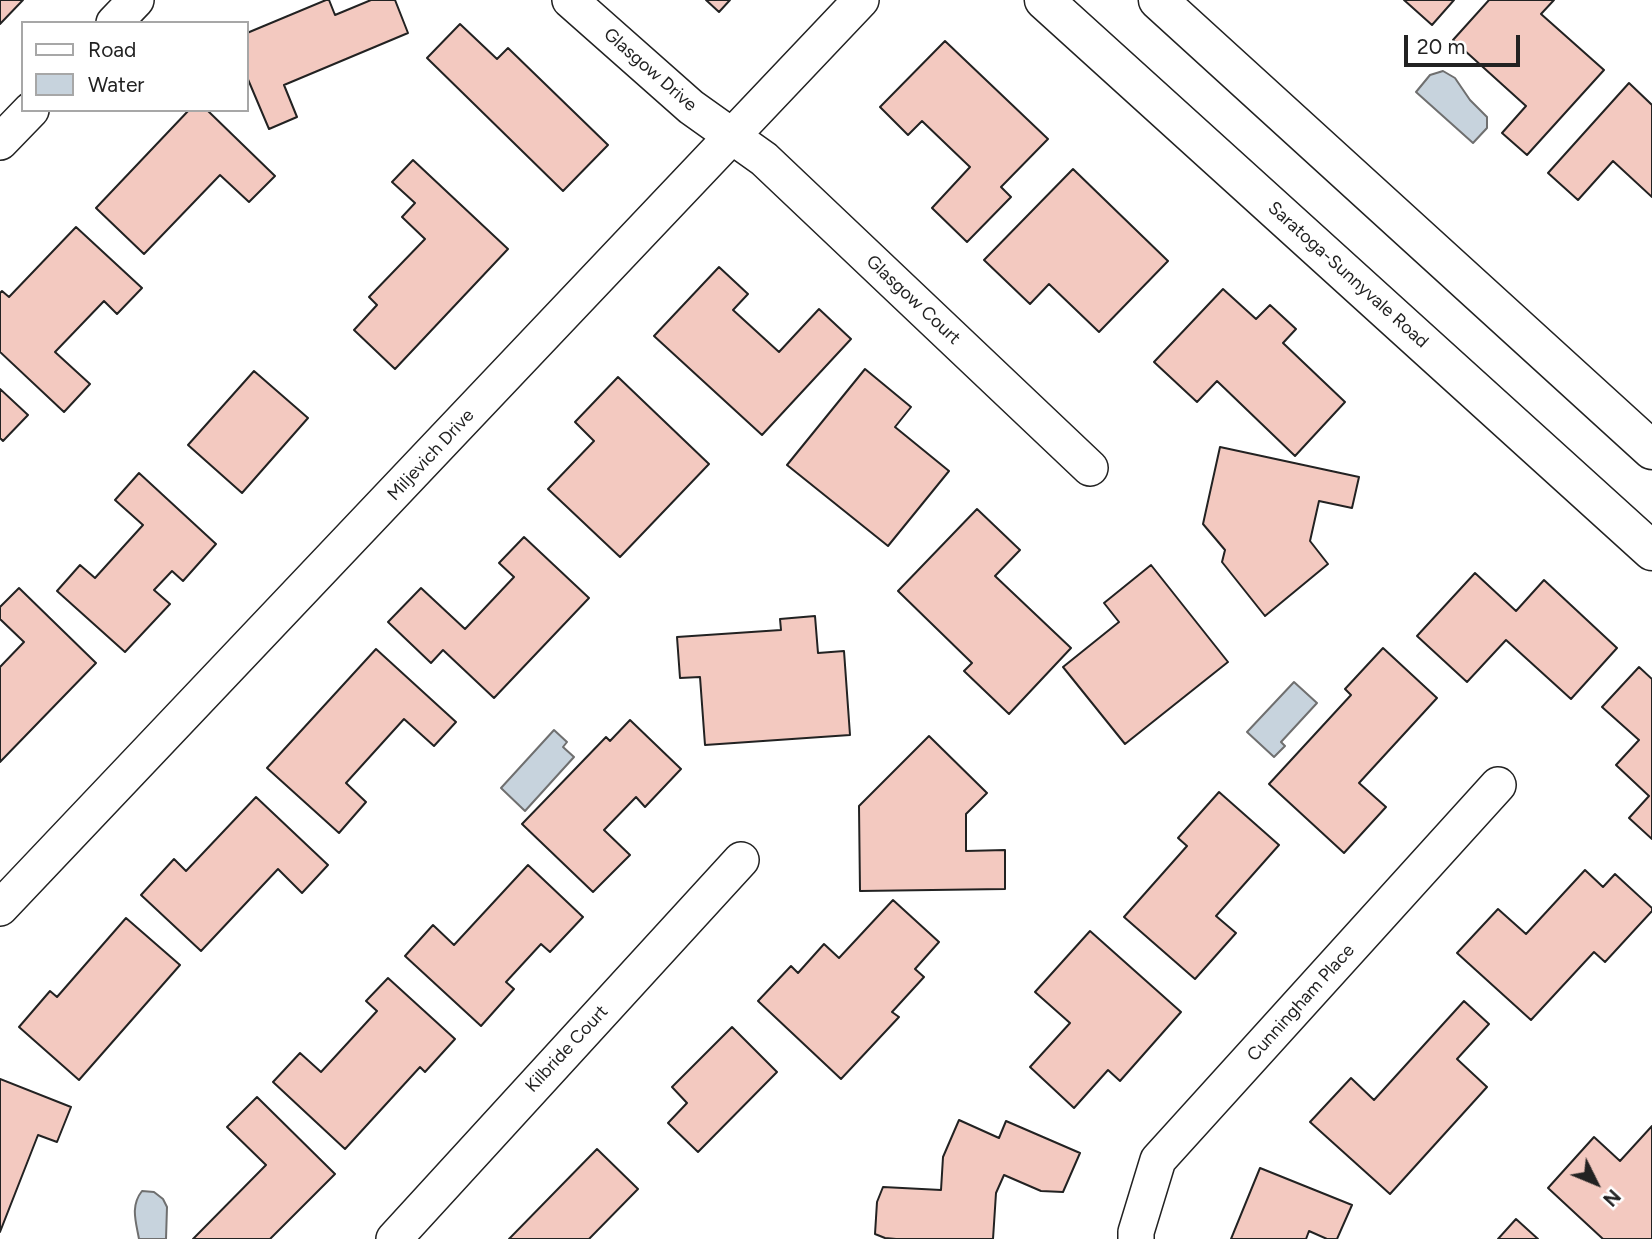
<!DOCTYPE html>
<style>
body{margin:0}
#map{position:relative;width:1652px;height:1239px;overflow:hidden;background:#fff;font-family:Figtree,sans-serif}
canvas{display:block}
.legend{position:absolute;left:21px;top:21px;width:228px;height:91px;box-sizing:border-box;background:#fff;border:2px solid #a7a7a7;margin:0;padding:9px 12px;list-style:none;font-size:21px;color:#222}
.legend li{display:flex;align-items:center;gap:14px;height:35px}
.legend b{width:35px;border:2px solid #a7a7a7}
.north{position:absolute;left:1561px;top:1148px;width:70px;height:70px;-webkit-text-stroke:5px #fff;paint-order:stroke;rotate:133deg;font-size:19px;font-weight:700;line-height:28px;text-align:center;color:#222}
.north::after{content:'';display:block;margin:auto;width:24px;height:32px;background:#222;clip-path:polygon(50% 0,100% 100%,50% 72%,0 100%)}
.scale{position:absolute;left:1404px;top:35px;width:116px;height:32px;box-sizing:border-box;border:4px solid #222;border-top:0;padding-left:9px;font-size:21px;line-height:24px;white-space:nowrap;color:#222;-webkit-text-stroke:5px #fff;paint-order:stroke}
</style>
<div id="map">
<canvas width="1652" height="1239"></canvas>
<ul class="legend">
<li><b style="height:9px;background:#fff"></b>Road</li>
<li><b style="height:19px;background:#c7d3dd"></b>Water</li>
</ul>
<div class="north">N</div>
<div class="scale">20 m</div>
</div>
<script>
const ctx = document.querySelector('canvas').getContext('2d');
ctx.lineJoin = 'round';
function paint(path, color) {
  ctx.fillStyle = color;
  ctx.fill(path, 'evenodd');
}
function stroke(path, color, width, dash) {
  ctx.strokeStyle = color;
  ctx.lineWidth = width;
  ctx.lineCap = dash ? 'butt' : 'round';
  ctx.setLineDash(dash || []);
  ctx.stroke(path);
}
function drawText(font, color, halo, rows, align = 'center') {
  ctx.font = font + ' Figtree,sans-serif';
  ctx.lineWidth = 5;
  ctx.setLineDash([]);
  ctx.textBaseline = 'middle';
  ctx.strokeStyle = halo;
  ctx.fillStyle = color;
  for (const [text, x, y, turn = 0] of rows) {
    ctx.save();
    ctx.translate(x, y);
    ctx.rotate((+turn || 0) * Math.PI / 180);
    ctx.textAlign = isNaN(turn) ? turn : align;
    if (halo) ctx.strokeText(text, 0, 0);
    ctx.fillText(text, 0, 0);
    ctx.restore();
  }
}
const water = new Path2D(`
 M1443,71L1455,78L1470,100L1487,117V128L1473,143L1416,92L1430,75Z
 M1294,682L1317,703L1281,742L1285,746L1274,757L1247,732Z
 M554,730L567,742L563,747L574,757L525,811L501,788Z
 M142,1191L154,1192L163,1199L167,1207L166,1239H139C136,1222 130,1206 142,1191Z`);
paint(water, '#c7d3dd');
stroke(water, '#6f6f6f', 2);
const building = new Path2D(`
 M0,0H23L0,24Z
 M326,0H329L335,15L371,0H395L408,33L284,85L297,117L269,129L247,77V33Z
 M706,0H730L719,12Z
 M1404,0H1454L1432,25Z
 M1489,0H1554L1541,14L1604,70L1527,155L1502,133L1526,106L1453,40Z
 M460,24L497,59L508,48L608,145L563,191L427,58Z
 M945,41L1048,139L1001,187L1011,197L967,242L932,208L970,167L922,121L908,135L880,107Z
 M1629,83L1652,105V197L1613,161L1578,200L1548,173Z
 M189,110H207L275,176L249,202L220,175L144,254L96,208Z
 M413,160L508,249L395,369L354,330L377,305L369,297L425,239L402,217L415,203L392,182Z
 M1073,169L1168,261L1099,332L1049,284L1030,304L984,260Z
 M76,227L142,288L117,314L104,301L55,352L90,384L64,412L0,352V293L2,291L9,297Z
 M719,267L748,294L733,310L779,352L819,309L851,339L762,435L654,336Z
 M1223,289L1256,319L1270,305L1296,329L1283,343L1345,402L1295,456L1217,381L1197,402L1154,362Z
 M865,369L911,407L895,427L949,471L888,546L787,465Z
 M254,371L308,418L242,493L188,445Z
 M618,377L709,464L620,557L548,489L594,441L575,422Z
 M0,389L28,415L3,441L0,438Z
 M1220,447L1359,477L1352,508L1319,501L1310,541L1328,564L1265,616L1222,562L1225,550L1203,524Z
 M139,473L216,544L183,581L172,571L154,590L170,604L125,652L57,591L80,565L95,578L143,525L115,500Z
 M977,509L1020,550L995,576L1071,648L1009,714L964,671L972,663L898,591Z
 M524,537L589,598L494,698L443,650L431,663L388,622L421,588L465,629L514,577L499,563Z
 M1151,565L1228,662L1125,744L1063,667L1119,622L1104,603Z
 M1475,573L1516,611L1544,580L1617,648L1571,699L1506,640L1467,682L1417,636Z
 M19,588L96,663L0,762V667L24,642L0,619V607Z
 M815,616L818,653L844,651L850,735L705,745L700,677L680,678L677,637L781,630L780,619Z
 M1383,648L1437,698L1359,783L1386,807L1344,853L1269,784L1351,695L1345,689Z
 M376,649L456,722L434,746L404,719L346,783L366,802L339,833L267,768Z
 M1639,667L1652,679V839L1629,818L1649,796L1616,765L1639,740L1602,707Z
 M630,720L681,769L645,807L636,797L604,830L630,855L593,892L522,824L606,737L610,741Z
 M929,736L987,793L966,814V851L1005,850V889L860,891L859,806Z
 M1219,792L1279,845L1216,916L1236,933L1195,979L1124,917L1187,846L1178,838Z
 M256,797L328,865L302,893L278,869L201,951L141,895L174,859L186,871Z
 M528,865L583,917L550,952L541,944L506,982L514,989L481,1026L405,956L433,925L454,945Z
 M1585,870L1603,887L1615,874L1652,908V911L1605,962L1594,952L1531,1020L1457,953L1498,909L1526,934Z
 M893,900L939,942L915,969L924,977L892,1012L899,1017L841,1079L758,1001L791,966L798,973L824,944L839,958Z
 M126,918L180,965L79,1080L19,1027L50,991L57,997Z
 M1090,931L1181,1012L1120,1081L1108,1070L1074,1108L1030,1067L1070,1023L1035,992Z
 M388,978L455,1039L425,1072L420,1067L345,1149L273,1082L300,1053L321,1072L377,1011L366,1001Z
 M1464,1001L1489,1024L1457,1059L1487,1087L1390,1194L1310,1122L1351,1078L1374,1100Z
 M732,1027L777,1072L698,1152L668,1123L687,1103L672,1087Z
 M0,1079L71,1107L57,1142L38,1135L0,1232Z
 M257,1097L335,1174L270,1239H193L266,1165L227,1127Z
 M959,1120L999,1138L1006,1121L1080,1153L1063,1192L1041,1191L1004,1175L996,1193L993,1239H896L885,1238L875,1234L877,1202L883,1187L941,1190L943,1157Z
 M1652,1126V1239H1603L1548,1188L1594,1137L1620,1161Z
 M597,1149L638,1189L589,1239H509Z
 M1260,1168L1352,1205L1337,1239H1327L1309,1231L1306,1239H1231Z
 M1516,1219L1538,1239H1498Z`);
paint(building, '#f3c9c0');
stroke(building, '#222', 2);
const minor = new Path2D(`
 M570,0L691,107L764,159L1090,468
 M114,23L136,0
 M0,142L31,110
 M0,908L861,0
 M394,1239L741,860
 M1136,1239V1232L1158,1160L1498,785`);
const primary = new Path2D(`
 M1044,0L1652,551
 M1158,0L1652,450`);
stroke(minor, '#222', 38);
stroke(primary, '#222', 41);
stroke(minor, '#fff', 35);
stroke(primary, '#fff', 38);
drawText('18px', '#222', '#fff', [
 ["Glasgow Drive",650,70,41],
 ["Saratoga-Sunnyvale Road",1348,275,42],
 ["Glasgow Court",913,300,43],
 ["Miljevich Drive",431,455,-47],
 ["Cunningham Place",1301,1003,-48],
 ["Kilbride Court",567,1049,-47]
]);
</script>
